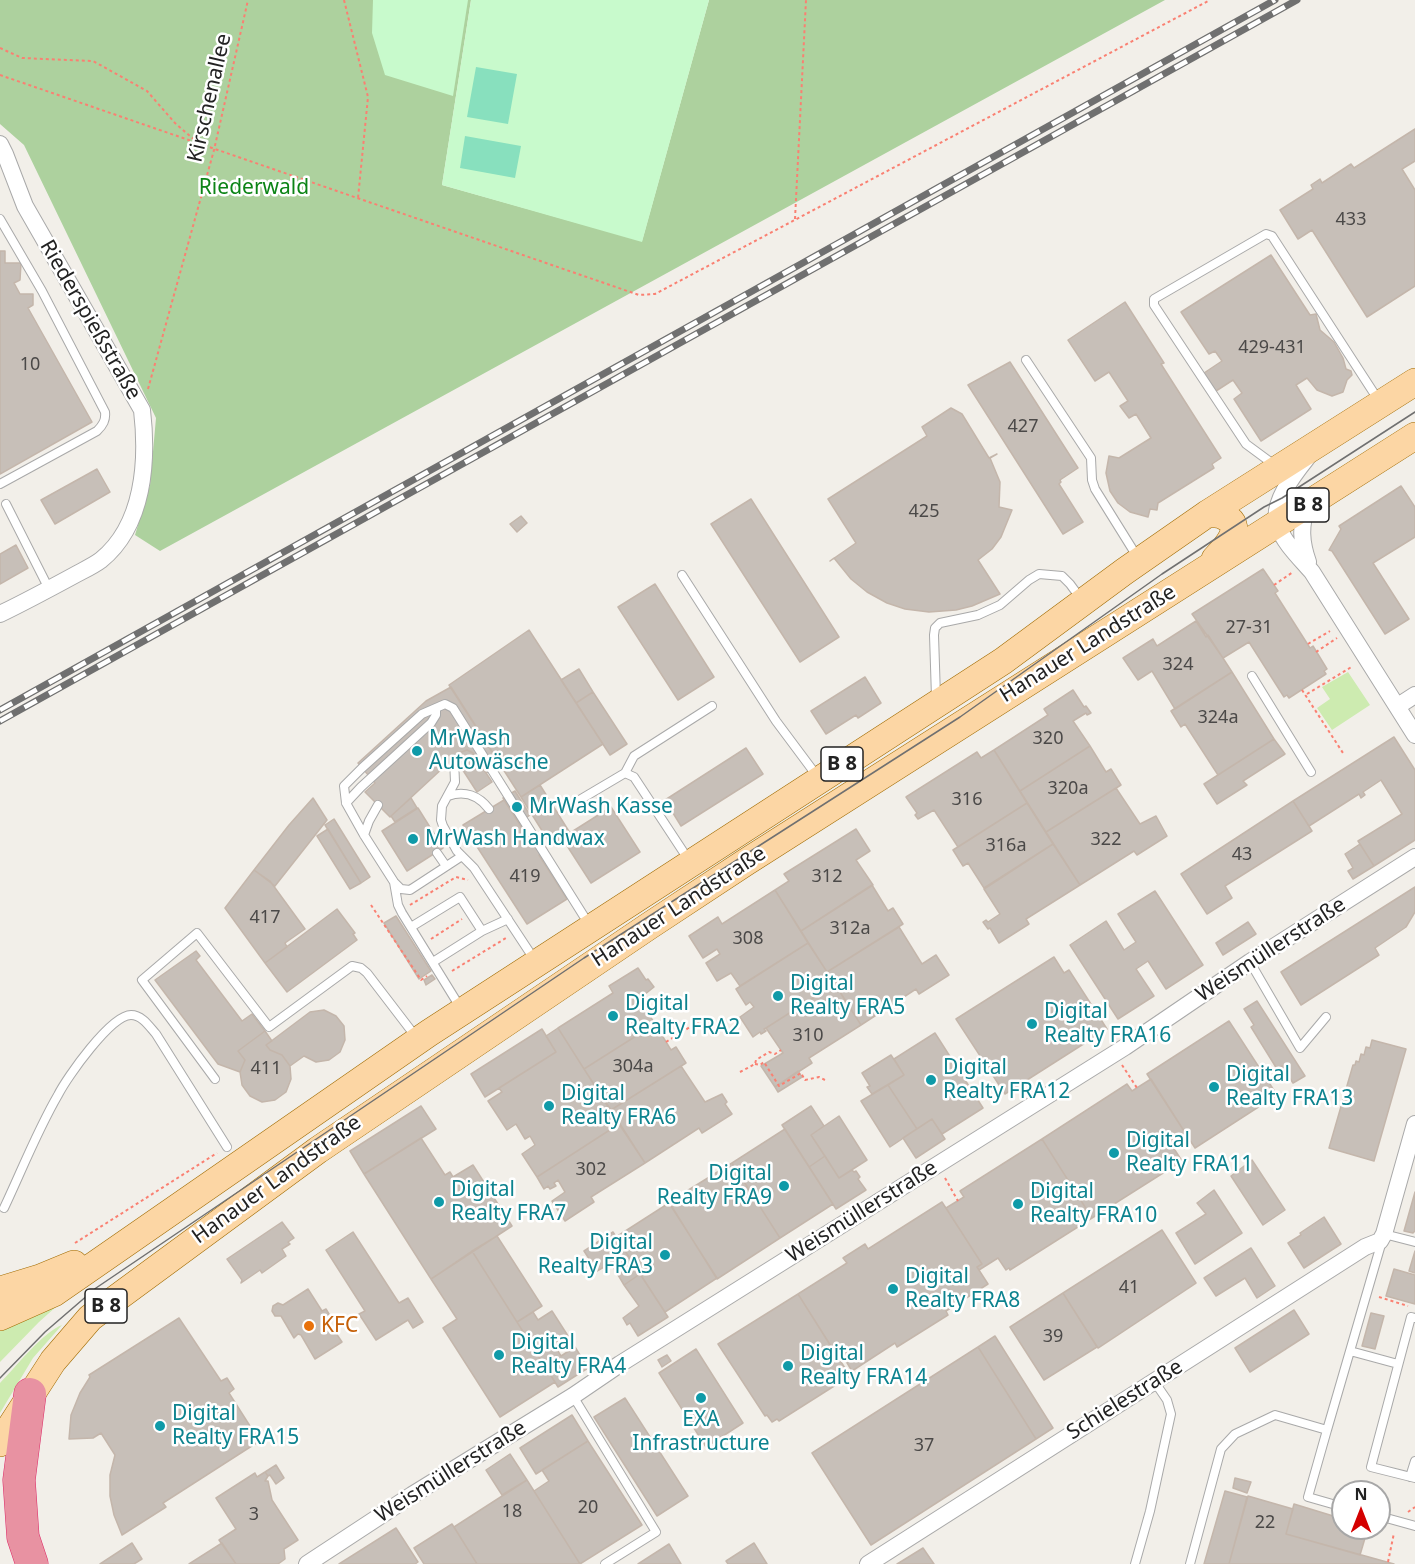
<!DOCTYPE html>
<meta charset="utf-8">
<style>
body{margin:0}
#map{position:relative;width:1415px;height:1564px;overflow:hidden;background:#f2efe9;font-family:"Noto Sans",sans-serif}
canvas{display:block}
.north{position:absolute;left:1331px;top:1480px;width:60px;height:60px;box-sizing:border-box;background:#fff;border:2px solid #a7a7a7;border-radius:50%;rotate:0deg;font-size:16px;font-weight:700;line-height:24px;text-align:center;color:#222}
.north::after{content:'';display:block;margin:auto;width:21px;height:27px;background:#d40000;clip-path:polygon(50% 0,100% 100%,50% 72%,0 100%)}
</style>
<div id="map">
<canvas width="1415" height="1564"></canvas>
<div class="north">N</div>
</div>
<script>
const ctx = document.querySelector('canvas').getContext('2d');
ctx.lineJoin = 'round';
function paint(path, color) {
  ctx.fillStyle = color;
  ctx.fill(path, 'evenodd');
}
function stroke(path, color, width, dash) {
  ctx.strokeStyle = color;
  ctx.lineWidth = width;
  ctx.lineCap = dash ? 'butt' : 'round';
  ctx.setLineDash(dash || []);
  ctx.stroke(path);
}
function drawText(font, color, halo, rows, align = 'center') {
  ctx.font = font + ' "Noto Sans",sans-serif';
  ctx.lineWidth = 5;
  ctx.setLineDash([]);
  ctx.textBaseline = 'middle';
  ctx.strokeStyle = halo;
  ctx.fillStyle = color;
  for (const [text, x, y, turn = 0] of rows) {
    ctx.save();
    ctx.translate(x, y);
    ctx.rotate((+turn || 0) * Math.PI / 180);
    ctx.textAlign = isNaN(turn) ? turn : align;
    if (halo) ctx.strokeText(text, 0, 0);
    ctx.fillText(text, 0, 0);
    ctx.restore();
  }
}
paint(new Path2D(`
 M1348,672L1370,705L1332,730L1317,708L1330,699L1322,687Z
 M67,1297L39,1322L0,1362V1330Z
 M62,1325L33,1358L0,1413V1383C14,1369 44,1331 62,1325Z`), '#cdebb0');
paint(new Path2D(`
 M0,0H471L442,185L642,241L709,0H1165L160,551L135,535L150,485L156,418L24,145L0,124Z`), '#add19e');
paint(new Path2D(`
 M373,0H468L453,96L385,75L372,33Z
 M471,0H709L642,242L442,185Z`), '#c8facc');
paint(new Path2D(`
 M476,67L517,74L508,124L467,117Z
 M465,136L521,146L515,178L460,168Z`), '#88e0be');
const building = new Path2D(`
 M1415,129V161L1402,169L1415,190V286L1367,317L1312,230L1298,239L1280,210L1313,189L1311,185L1320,179L1322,183L1351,164L1354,168Z
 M0,251H5V263H21L20,280L14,283L20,294H33V305L28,308L92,422L0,474Z
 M1271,255L1310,315L1316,314L1320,330L1334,342L1343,358L1346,369L1351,371L1352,375L1347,380L1343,392L1332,396L1317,390L1307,378L1296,385L1311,409L1261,441L1234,399L1242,393L1233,380L1216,391L1204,373L1222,361L1215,351L1209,354L1181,312Z
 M1125,302L1164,363L1161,364L1221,458L1212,464L1214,468L1158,503L1157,510L1150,509L1148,517L1130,512L1118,503L1110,491L1106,473L1109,456L1119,458L1151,438L1136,414L1129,418L1120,406L1128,401L1109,372L1095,381L1068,340Z
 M1010,362L1078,468L1060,480L1061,482L1059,484L1083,522L1063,534L968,385Z
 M951,408L962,414L989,458L997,454L990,458L1000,482L999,507L1012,510L1001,537L992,549L978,560L1000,594L972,606L956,610L929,612L905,609L887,603L867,592L851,579L834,558L830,561L856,543L828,499L927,436L922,427Z
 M97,469L110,492L55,524L41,500Z
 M1401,486L1415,507V537L1373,563L1409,619L1385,634L1332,551L1329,550L1341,529L1339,526Z
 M751,499L839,637L800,662L711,524Z
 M521,516L527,523L517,532L510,524Z
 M16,545L28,568L0,584V554Z
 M1263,569L1278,591L1275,593L1310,648L1313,646L1327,669L1324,671L1326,674L1289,698L1287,695L1284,697L1249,642L1223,658L1192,614Z
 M655,584L714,677L678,700L618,607Z
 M1196,621L1206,637L1208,635L1232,672L1175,709L1152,671L1138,680L1123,658L1153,639L1157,646Z
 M529,630L603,744L521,797L449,685Z
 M579,669L593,692L576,703L561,680Z
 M1232,672L1274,739L1218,775L1185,724L1181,727L1171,711Z
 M865,677L881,703L858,718L856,715L826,734L811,711Z
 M451,687L500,764L486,773L473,753L467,750L459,753L390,817L365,792L375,783L358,763L426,701Z
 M1073,690L1084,707L1086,706L1091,713L1087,715L1086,713L1073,721L1090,746L1020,791L994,750L1048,715L1044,709Z
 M593,692L627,744L610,755L576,703Z
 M1394,737L1415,770V840L1374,866L1358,841L1402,814L1381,780L1363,792L1365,795L1361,798L1359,794L1309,826L1293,801Z
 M1274,739L1285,754L1243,781L1247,785L1217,804L1204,784Z
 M1090,746L1106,772L1111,769L1121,785L1046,832L1020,791Z
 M746,748L763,774L681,826L665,800Z
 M467,750L473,753L492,782L477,792L455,758L459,753Z
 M994,750L1027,803L958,847L934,810L918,819L915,815L917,813L906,797L977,752L981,758Z
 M540,785L570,833L551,845L521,797Z
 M1116,788L1140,824L1156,816L1167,836L1137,855L1134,851L1080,885L1046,832Z
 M515,791L530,815L519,823L503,798Z
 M313,798L327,820L275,886L254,870L289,825Z
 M411,798L417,808L395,822L391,816Z
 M504,800L533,845L535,844L541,854L539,855L567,899L527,924L463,825Z
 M1293,801L1312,831L1225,886L1232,898L1207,914L1181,874Z
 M1027,803L1053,844L984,888L968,863L963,866L953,850Z
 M611,807L640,852L591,883L562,838Z
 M418,808L443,848L407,871L382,831Z
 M334,819L370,877L361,883L325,825Z
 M328,829L361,883L350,889L317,836Z
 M856,829L870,851L856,860L873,885L801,931L775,890L789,881L784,874Z
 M1053,844L1080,885L1026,919L1029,924L999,943L990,928L988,929L983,922L986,920L988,922L1000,914L984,889Z
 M1360,844L1374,866L1353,879L1348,871L1353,868L1345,854Z
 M254,870L270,881L305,929L285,943L287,947L265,963L225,908Z
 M872,885L888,911L893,908L903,924L827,972L801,931Z
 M1415,887V912L1406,927L1375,948L1379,955L1301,1005L1281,972Z
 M775,890L808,943L740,986L731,973L717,981L706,963L720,954L717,949L703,958L689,936L718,917L722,924Z
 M1155,891L1203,965L1166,989L1148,961L1136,969L1154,996L1118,1019L1070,945L1106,921L1124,950L1136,942L1118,914Z
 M337,909L355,933L353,934L357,940L287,992L265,963Z
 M396,916L431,971L419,979L384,923Z
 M1248,922L1256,934L1223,955L1216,943Z
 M899,927L922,964L936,955L949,975L919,994L916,989L861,1025L827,972Z
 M808,943L835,984L766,1028L764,1029L766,1031L761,1034L760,1032L753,1037L740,1017L754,1007L750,1002L746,1005L736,989Z
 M196,951L200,956L196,960L242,1021L252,1014L265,1031L238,1051L245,1060L240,1072L218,1064L155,980Z
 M1054,957L1064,973L1069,970L1107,1029L1005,1094L956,1019Z
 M638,968L646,980L648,979L654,987L639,999L655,1024L584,1069L558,1028L613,993L609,986Z
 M432,975L435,979L426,985L424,980Z
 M835,984L861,1025L809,1058L812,1063L775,1087L761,1066L783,1053L766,1028Z
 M1257,1001L1305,1076L1293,1083L1282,1066L1277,1069L1251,1027L1254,1025L1244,1009Z
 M324,1010L336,1016L344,1026L345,1040L340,1052L329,1060L316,1062L304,1056L290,1066L282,1055L270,1050L266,1045L310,1012Z
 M1229,1021L1277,1095L1195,1148L1147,1074Z
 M655,1024L671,1050L676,1047L686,1063L611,1110L584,1069Z
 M558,1028L619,1124L537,1177L522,1154L535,1145L530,1136L525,1139L516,1124L507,1130L488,1101L502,1092L499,1088L556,1052L546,1036Z
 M542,1029L556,1052L485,1097L471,1074Z
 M265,1031L272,1041L266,1045L270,1050L282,1055L290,1066L291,1079L286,1092L275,1100L262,1102L250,1096L242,1085L240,1072L245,1060L238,1051Z
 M935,1033L983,1108L942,1134L932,1119L917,1129L888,1085L904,1075L894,1059Z
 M1372,1040L1406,1049L1374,1161L1329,1148L1353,1065H1355L1356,1061L1359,1062L1361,1054L1364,1055L1366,1047L1370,1048Z
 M891,1055L904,1075L872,1094L867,1087L870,1086L862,1073Z
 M681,1066L705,1102L722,1094L727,1102L725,1104L732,1114L702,1133L699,1128L645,1163L611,1110Z
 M798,1071L802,1077L778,1092L775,1087Z
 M1151,1079L1186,1134L1171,1144L1182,1161L1092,1218L1042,1139L1127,1084L1132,1091Z
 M888,1085L917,1129L890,1147L861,1101Z
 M421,1106L436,1129L364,1174L350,1151Z
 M811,1106L824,1126L811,1135L825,1156L809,1167L782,1125Z
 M839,1116L867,1160L839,1178L811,1135Z
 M932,1119L945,1139L916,1158L903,1138Z
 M619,1124L645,1163L591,1197L594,1202L565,1221L552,1201L565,1192L558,1180L554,1183L556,1186L550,1189L548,1186L544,1189L537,1177Z
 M785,1129L833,1204L780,1238L732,1163Z
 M421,1138L445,1175L450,1172L453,1177L473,1165L512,1226L431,1279L364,1174Z
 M1042,1139L1092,1218L1010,1270L1009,1268L1006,1270L998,1258L979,1270L977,1267L982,1264L946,1208L964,1197L960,1191Z
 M825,1156L839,1178L852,1170L854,1172L856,1171L860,1177L858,1179L866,1190L836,1209L809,1167Z
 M1252,1160L1285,1210L1263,1225L1231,1176Z
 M732,1163L780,1238L717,1279L669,1202Z
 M1214,1190L1242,1233L1195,1264L1176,1233L1206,1214L1197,1203Z
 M1415,1192V1231L1413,1233L1404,1231Z
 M942,1202L982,1264L977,1267L988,1284L946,1311L948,1315L897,1347L895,1343L852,1371L841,1353L837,1356L798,1294L847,1263L843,1258L865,1244L868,1249Z
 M669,1203L717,1278L665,1312L616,1237Z
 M1324,1217L1341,1244L1304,1268L1288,1243L1301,1235L1300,1233Z
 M282,1222L294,1238L288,1242L290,1244L282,1249L286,1256L262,1273L260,1270L241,1283L242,1280L227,1259Z
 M1162,1230L1196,1283L1098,1348L1063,1293Z
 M353,1232L399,1303L408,1298L423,1322L413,1328L408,1320L376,1340L359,1314L365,1311L326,1250Z
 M613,1232L640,1274L624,1285L611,1263L597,1271L584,1251Z
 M497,1236L542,1306L517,1322L472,1251Z
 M1251,1248L1275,1286L1257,1298L1245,1278L1216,1296L1204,1278Z
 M472,1251L555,1382L500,1417L443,1328L457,1319L431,1279Z
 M1415,1251V1273L1409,1271Z
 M1394,1269L1415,1275V1304L1386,1296Z
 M640,1274L668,1317L638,1336L630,1323L627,1325L623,1318L639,1306L624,1285Z
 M308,1289L322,1311L326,1309L329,1314L325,1317L342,1342L315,1359L301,1335L298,1334L294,1338L281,1316H275L272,1311L273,1306L278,1303L283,1305Z
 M1063,1293L1097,1347L1044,1380L1010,1327Z
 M798,1294L850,1376L779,1421L777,1419L772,1422L767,1415L765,1416L718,1344Z
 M1294,1310L1309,1334L1250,1372L1235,1348Z
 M552,1311L570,1339L556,1348L561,1356L575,1347L588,1368L558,1387L517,1322L533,1312L538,1320Z
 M1371,1313L1384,1316L1375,1349L1362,1346Z
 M179,1318L221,1381L227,1378L234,1389L229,1393L257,1437L256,1438L258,1442L163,1503L166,1507L122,1535L114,1515L110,1496V1475L115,1455L101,1433L93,1438L69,1439L71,1415L80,1393L90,1377L89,1375Z
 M995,1336L1053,1428L1036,1439L978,1347Z
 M978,1347L1036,1439L871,1545L812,1453Z
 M696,1349L743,1423L706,1447L659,1373Z
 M667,1355L671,1361L662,1367L658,1360Z
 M625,1398L688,1496L657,1516L594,1417Z
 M572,1415L588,1441L536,1474L520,1448Z
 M588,1441L642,1525L580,1564L534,1491L549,1481L542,1470Z
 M510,1454L527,1480L502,1495L486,1470Z
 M276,1465L284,1478L276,1484L270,1475L268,1476L265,1472Z
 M265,1472L268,1476L265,1481H268L272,1500L298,1540L284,1549L285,1559L278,1564H236L219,1540L236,1529L216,1498L255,1473L257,1477Z
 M1235,1478L1251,1482L1247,1493L1233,1488Z
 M527,1480L534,1491L580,1564H477L454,1527Z
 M1225,1491L1247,1497L1229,1564H1204Z
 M1248,1496L1293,1509L1286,1534L1394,1564H1229Z
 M1294,1504L1343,1519V1528H1368L1360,1555L1286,1534Z
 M452,1524L477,1564H424L414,1548Z
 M396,1528L418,1562L415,1564H339Z
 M132,1543L142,1559L134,1564H100Z
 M222,1543L236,1564H189Z
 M754,1543L767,1564H728L726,1561Z
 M669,1544L681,1564H638Z
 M923,1548L934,1564H897L902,1561Z`);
paint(building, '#c7bfb8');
stroke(building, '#c4b6ab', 1.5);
const service = new Path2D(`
 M0,219L42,291L105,412C106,420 103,425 97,431L0,484
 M1026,360L1091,458L1092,480L1095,489L1138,558
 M1273,468L1269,461L1246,444L1154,305V299L1266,234L1272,236L1379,401
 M6,504L49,589
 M682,575L776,721L817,776
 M1252,676L1311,772
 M936,697L934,635L935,628L940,623L978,615L1000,605L1029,580L1039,574L1062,576L1070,584L1081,599
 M454,759L455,782L442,806L441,820L443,826L457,851L474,868L534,959
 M625,773L634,756L712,706
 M448,796C465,790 479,796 489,809
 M346,803L361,787L431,723L436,715V709
 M571,805L625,773L634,777L688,859
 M364,835L369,821L378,805
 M437,853L446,866
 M462,856L410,890L401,889L394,882L364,835L346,803L344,786L362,768L422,714L445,704L453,708L590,926
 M394,882L398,905L402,913L460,1007
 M411,927L460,897L482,931
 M433,962L482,931L508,919
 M1250,962L1300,1048L1326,1017
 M215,1079L142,980L197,933L269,1027L352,966L361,968L367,973L416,1037
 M4,1208C22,1170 37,1131 58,1095C67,1077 111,1015 131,1015C142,1015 149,1026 156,1034L227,1147
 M1384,1234L1415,1242
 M1415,1318L1411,1317L1371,1467L1415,1478
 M1350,1351L1398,1364
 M573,1396L656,1532L605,1564
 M1327,1430L1308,1497L1343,1507
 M1410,1477L1415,1461
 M1379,1516L1415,1526
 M1135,1564L1150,1511L1171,1414L1167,1400L1154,1381
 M1190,1564L1221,1449L1235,1434L1275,1415L1327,1430L1382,1241`);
const minor = new Path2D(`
 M0,144L5,154L25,206L142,410C148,461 144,525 101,560C93,566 82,571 73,576C49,589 25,602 0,614
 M1307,458C1295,473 1270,504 1278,526C1284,543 1300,558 1312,572L1415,735
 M1307,506C1300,526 1301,542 1308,562
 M1398,706L1415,695
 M307,1564L412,1495L573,1396L620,1364L1125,1047L1250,962L1415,857
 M868,1564L1365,1247L1380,1241L1384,1234L1415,1124`);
const primary = new Path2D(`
 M1207,514C1223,512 1241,521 1231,539C1227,547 1220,553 1215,559
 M0,1290L40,1278L74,1264
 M0,1317L54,1293L429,1033L1003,661L1125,571L1207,514L1415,382
 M0,1443L53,1361L90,1318L110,1303L318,1150L649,926L746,862L1415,436`);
const motorway = new Path2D(`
 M30,1394L19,1480L23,1537L32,1564`);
stroke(service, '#a9a9a9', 10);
stroke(minor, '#a9a9a9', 18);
stroke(primary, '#a06b00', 28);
stroke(motorway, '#dc2a67', 33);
stroke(new Path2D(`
 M344,0L368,97L358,198
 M0,48L22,58L93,61L147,91L175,123L199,144
 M0,75L639,295L655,294L1210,0
 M795,219L806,0
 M148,389L214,150L248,0
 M1274,585L1293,572
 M1308,644L1330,631
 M1316,652L1337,638
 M1302,690L1343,753
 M1307,694L1353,666
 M371,905L421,980L427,976
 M410,905L456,877L468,880
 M431,939L462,919
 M452,971L506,938
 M666,1042L706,1017
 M755,1064L760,1065L764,1062L779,1086L801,1073L805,1080L819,1077L827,1081
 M1122,1065L1137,1088
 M740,1072L755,1064L756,1060L769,1052L775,1054L781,1050
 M945,1178L958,1201
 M75,1243L217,1153
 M1379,1297L1408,1306
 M1408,1512L1415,1507
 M1388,1562L1394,1533`), '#fa8072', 2, [3, 3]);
stroke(service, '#fff', 8);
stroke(minor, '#fff', 16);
stroke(primary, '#fcd6a4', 27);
stroke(motorway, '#e892a2', 32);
stroke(new Path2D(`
 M0,1378L45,1332L96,1288L584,958L960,717L1162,574L1264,507L1282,498L1415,412`), '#707070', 1.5);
const rail = new Path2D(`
 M0,710L1275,0
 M0,721L1297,0`);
stroke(rail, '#707070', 7);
stroke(rail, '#fff', 4.5, [14]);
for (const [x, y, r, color] of [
 [417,751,6,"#0f9aa8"],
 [517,807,6,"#0f9aa8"],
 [413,839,6,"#0f9aa8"],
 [778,996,6,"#0f9aa8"],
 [613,1016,6,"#0f9aa8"],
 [1032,1024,6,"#0f9aa8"],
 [931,1080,6,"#0f9aa8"],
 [1214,1087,6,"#0f9aa8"],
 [549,1106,6,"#0f9aa8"],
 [1114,1153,6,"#0f9aa8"],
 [784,1186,6,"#0f9aa8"],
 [439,1202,6,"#0f9aa8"],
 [1018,1204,6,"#0f9aa8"],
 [665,1255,6,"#0f9aa8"],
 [893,1289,6,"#0f9aa8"],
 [309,1326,6,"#e8710a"],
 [499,1355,6,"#0f9aa8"],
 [788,1366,6,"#0f9aa8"],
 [701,1398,6,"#0f9aa8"],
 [160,1426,6,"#0f9aa8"]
]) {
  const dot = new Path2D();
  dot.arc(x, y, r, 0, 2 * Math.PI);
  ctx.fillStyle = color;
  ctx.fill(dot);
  stroke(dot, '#fff', 2);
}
drawText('18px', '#4b4948', null, [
 ["433",1351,220],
 ["429-431",1272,348],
 ["10",30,365],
 ["427",1023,427],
 ["425",924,512],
 ["27-31",1249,628],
 ["324",1178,665],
 ["324a",1218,718],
 ["320",1048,739],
 ["320a",1068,789],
 ["316",967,800],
 ["322",1106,840],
 ["316a",1006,846],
 ["43",1242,855],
 ["419",525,877],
 ["312",827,877],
 ["417",265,918],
 ["312a",850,929],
 ["308",748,939],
 ["310",808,1036],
 ["304a",633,1067],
 ["411",266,1069],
 ["302",591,1170],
 ["41",1129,1288],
 ["39",1053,1337],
 ["37",924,1446],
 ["20",588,1508],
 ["18",512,1512],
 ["3",254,1515],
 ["22",1265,1523]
]);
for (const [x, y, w] of [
 [1308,505,42],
 [842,764,42],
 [106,1306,42]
]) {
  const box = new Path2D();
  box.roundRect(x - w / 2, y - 17, w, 34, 4.5);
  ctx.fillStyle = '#fff';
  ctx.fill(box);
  stroke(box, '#222', 1.5);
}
drawText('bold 20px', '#222', null, [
 ["B 8",1308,505],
 ["B 8",842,764],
 ["B 8",106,1306]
]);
drawText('21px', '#222', '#fff', [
 ["Kirschenallee",210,98,-77],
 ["Riederspießstraße",90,320,60],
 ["Hanauer Landstraße",1088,644,-32],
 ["Hanauer Landstraße",679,907,-33],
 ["Weismüllerstraße",1271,950,-33],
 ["Hanauer Landstraße",277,1180,-36],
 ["Weismüllerstraße",862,1212,-32],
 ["Schielestraße",1125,1400,-32],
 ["Weismüllerstraße",451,1472,-32]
]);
drawText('21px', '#0c8416', '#fff', [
 ["Riederwald",254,188]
]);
drawText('21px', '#0d838f', '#fff', [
 ["MrWash",429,739],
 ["Autowäsche",429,763],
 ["MrWash Kasse",529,807],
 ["MrWash Handwax",425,839],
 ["Digital",790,984],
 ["Realty FRA5",790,1008],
 ["Digital",625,1004],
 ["Realty FRA2",625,1028],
 ["Digital",1044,1012],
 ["Realty FRA16",1044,1036],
 ["Digital",943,1068],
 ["Realty FRA12",943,1092],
 ["Digital",1226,1075],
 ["Realty FRA13",1226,1099],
 ["Digital",561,1094],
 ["Realty FRA6",561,1118],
 ["Digital",1126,1141],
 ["Realty FRA11",1126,1165],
 ["Digital",772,1174,"right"],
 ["Realty FRA9",772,1198,"right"],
 ["Digital",451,1190],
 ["Realty FRA7",451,1214],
 ["Digital",1030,1192],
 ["Realty FRA10",1030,1216],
 ["Digital",653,1243,"right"],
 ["Realty FRA3",653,1267,"right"],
 ["Digital",905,1277],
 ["Realty FRA8",905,1301],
 ["Digital",511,1343],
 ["Realty FRA4",511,1367],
 ["Digital",800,1354],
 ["Realty FRA14",800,1378],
 ["Digital",172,1414],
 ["Realty FRA15",172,1438],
 ["EXA",701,1420,"center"],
 ["Infrastructure",701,1444,"center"]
], 'left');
drawText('21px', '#c56008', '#fff', [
 ["KFC",321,1326]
], 'left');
</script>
